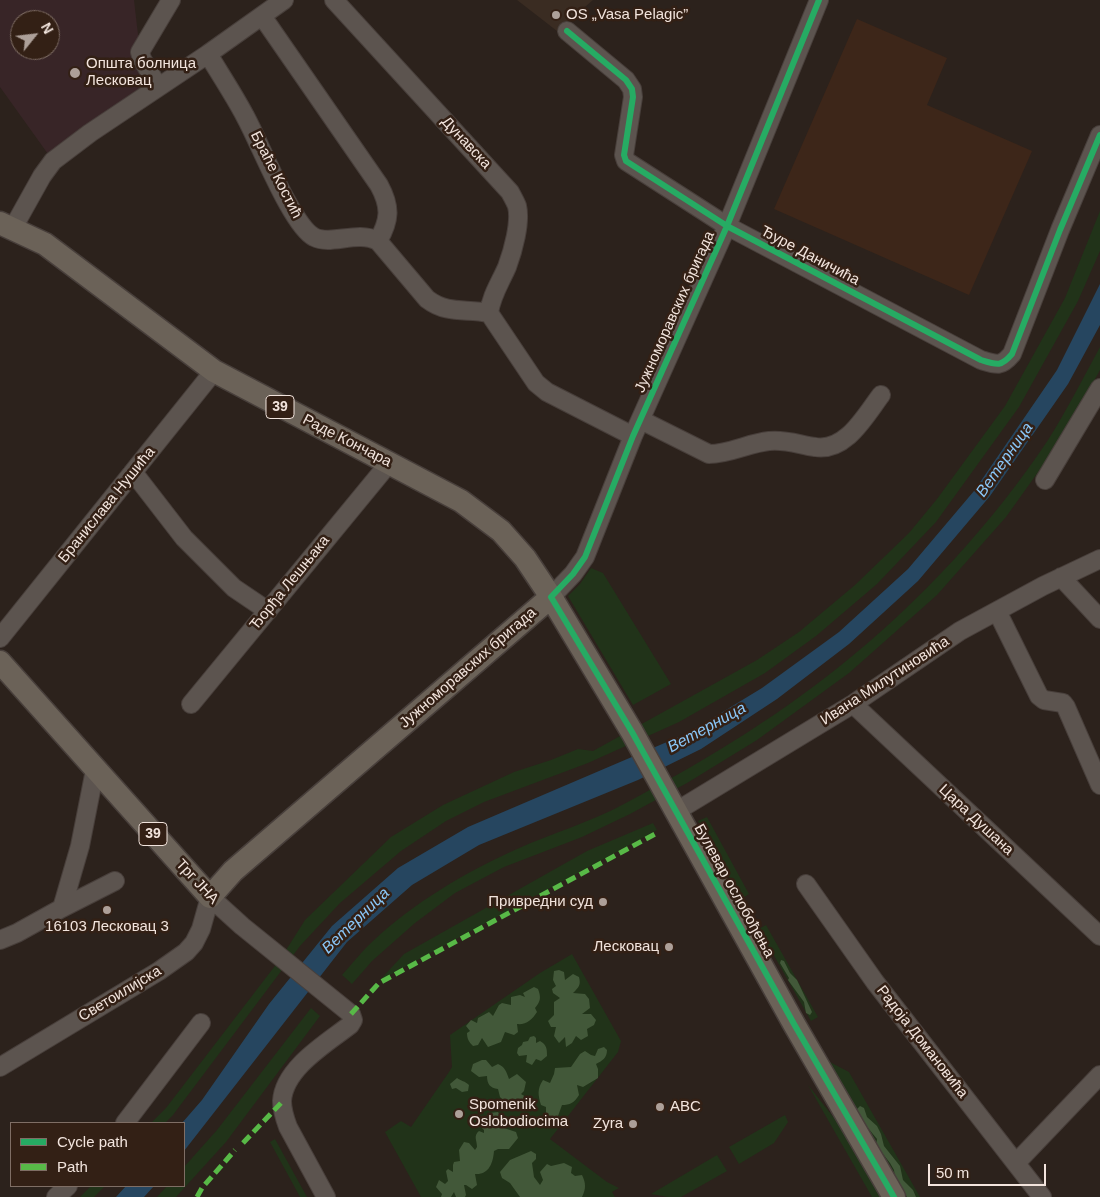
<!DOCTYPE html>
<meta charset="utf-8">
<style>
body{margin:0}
#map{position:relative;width:1100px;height:1197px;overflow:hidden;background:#2c221c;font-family:Helvetica,sans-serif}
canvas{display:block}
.legend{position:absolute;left:10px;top:1122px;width:175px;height:65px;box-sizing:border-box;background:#332015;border:1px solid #7f6e65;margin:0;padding:6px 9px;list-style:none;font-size:15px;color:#f2e4dd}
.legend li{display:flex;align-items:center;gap:10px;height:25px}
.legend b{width:25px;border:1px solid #7f6e65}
.north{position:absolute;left:10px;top:10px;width:50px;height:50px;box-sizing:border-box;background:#332015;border:1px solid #7f6e65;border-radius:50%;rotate:61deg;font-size:14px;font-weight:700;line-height:20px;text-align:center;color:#f2e4dd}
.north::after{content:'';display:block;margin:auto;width:18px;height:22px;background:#ada099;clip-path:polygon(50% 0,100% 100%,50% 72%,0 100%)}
.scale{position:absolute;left:928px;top:1164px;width:118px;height:22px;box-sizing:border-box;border:2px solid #f2e4dd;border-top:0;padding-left:6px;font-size:15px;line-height:18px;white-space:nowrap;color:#f2e4dd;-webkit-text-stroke:4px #332015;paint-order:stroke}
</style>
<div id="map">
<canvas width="1100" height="1197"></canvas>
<ul class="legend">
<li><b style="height:6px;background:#26ab63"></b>Cycle path</li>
<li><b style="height:6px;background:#58b947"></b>Path</li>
</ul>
<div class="north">N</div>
<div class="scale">50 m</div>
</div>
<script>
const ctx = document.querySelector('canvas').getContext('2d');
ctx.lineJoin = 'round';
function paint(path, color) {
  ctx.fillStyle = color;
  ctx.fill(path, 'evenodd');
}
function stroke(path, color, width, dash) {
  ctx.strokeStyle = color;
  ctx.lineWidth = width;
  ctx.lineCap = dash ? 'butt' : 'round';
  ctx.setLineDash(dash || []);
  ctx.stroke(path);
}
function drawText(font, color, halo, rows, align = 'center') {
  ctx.font = font + ' Helvetica,sans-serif';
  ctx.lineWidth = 5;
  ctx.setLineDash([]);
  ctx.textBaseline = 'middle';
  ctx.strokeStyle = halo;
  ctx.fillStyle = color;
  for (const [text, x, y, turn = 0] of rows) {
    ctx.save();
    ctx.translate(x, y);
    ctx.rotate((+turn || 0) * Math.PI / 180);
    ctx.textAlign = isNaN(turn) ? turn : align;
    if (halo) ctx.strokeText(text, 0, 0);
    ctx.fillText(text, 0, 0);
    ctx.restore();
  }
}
paint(new Path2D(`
 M857,19L947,58L927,105L1032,151L969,295L774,209Z`), '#3d2619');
paint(new Path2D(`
 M517,0H593L557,31Z`), '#3a2c22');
paint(new Path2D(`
 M0,0H134L140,52L158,87L53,161L0,87ZM20,20H50V50H20Z`), '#382527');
paint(new Path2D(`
 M1100,211V251L1078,301L1019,407L936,522L877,584L816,636L765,673L679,722L588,763L484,802L446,821L401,851L340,903L300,946L173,1115L165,1123H151L166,1108L281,958L305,920L391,837L443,805L514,772L551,760L578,749L593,751L757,660L799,632L855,585L909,533L937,499L1005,406L1065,298Z
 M1100,347V370L1061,440L1006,517L937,595L849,673L757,740L687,783L630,814L582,837L504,867L455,893L415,923L372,961L352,984L342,975C352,964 362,951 373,941C415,902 464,873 517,849C552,833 589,823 624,804C699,764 773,720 840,666C919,603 992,524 1048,440C1067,410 1083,378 1100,347Z
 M591,568L603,573L671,684L633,705L568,596L580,584Z
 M707,817L749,894L741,899L698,821Z
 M653,823L657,830L379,981L404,954L587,851Z
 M766,925L818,1017L811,1021L759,929Z
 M572,954L621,1041L618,1052L550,1139L607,1182L619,1188L612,1192L615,1197H421L385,1132L401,1121L411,1127L449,1072L452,1067L450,1035L540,973Z
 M311,1008L320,1016L226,1142L176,1197H157L167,1186H184V1167L217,1130Z
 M824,1059L849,1072L920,1197H902Z
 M808,1085L838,1123L881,1197H872Z
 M785,1115L788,1122L774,1143L739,1164L729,1147Z
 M275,1139L307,1197H300L270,1142Z
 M717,1155L727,1171L681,1197H668L651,1194Z
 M91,1186H105L94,1197H80Z`), '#213319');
paint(new Path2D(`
 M781,960L784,961L790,973L797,980L812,1012L810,1015L806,1013L804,1002L788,980L789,978L780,963Z
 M559,970L564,972L565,980L573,974L579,977C581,985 579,987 573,993L585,994L589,999L590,1008L582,1014H591L596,1020L594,1025L587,1029L588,1036L581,1040L576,1036L572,1043L566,1047L565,1037L559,1043L554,1036L556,1027H551L548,1021L554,1015V1002L560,998L553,993L552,989L556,986L553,980L554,971Z
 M534,987L538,989C541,997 541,1001 535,1008L537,1012C532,1020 526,1025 517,1024L518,1032L514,1035L505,1032L501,1042L488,1047L482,1038L478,1045L473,1046C469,1042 467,1039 467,1033L470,1031L466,1026L471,1020L477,1023L478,1018L489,1012L493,1016L499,1005L502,1003L511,1005V997L520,995L525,997L523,993Z
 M534,1036L536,1038V1043L540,1041C547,1045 547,1049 547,1056L541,1061L536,1059L532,1065L526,1062L527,1055L519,1056L517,1053L518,1048L522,1045L523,1042L528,1041L530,1037Z
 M604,1047L607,1050C607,1058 602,1061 596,1064L598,1069V1078L583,1087L577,1085L579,1095C574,1103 570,1105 562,1105L558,1116L553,1120L546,1116V1107L541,1105C538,1095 537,1089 543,1080L550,1083L554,1074L555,1068L571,1067L580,1054L585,1051L591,1055L595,1056L598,1049Z
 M482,1060H486L492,1067L498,1064C505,1067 506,1071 509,1079L517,1074L526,1082L524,1091L521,1094L526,1097V1106H519L516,1103L514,1106H509L500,1097L498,1089C490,1088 487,1084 487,1076L479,1077L471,1071L473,1064Z
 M457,1078C461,1081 465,1081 469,1085L468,1091L462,1092L456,1088L452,1089L450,1084Z
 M860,1106L864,1108L867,1117L877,1126L881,1134L884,1146L900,1166L903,1180L913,1190L916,1197H907L895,1178L894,1170L890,1163L876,1145L877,1139L859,1117L857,1109Z
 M498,1112L502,1119L504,1128L516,1132L518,1138L509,1149H498L494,1151C493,1163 489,1175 475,1174L477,1185L472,1189L466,1185H464L466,1195L465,1197H456L454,1192L451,1197H441L442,1194L436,1187L439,1180L445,1184L448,1181L446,1171L448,1169L453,1172V1165L454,1162L460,1161L459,1150L464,1142L469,1143L475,1150L477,1147C477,1140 473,1136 479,1131L484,1133V1130L481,1127V1121L490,1113Z
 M531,1151L536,1154V1159L532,1163L534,1177L540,1185L543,1180L540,1172L547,1164L551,1166L564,1163L572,1167L571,1173L575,1176L582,1175C586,1183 586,1189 582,1197H520L510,1183L502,1178L500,1172L510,1160Z`), '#425839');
paint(new Path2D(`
 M1100,284V325L1068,384L990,496L918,581L849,644L777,699L701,749L638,780L479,845L412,885L347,942L184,1151V1123H182L202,1100L269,1004L332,926L398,868L468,827L688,733L762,688L839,632L908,569L974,491L1057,370Z
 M126,1186H154L144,1197H116Z`), '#264660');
const minor = new Path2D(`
 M334,0L510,192C512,196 515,201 517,206C521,222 513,251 507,267C500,283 491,296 489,313
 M262,16L379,185C391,207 390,220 378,241
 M567,31L626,80L632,89L633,97L624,155L626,161L727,226L981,360C997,365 1001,367 1012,354L1060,230L1100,135
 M208,54C220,74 234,95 245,116C259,141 292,226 314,237C331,246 357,230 378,241L427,299C448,315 466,308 489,313L536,383L547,392L633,436
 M158,87L142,59L140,52L171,0
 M13,228L42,176L53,161L90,133L208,54L284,0
 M641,420L709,454C730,454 749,443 769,441C786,439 800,445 815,447C846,452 865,416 881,395
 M133,472L184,538L234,588L268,611
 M1045,480L1100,388
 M1061,577L1100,619
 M551,597L573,574L585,557L633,436L727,226L819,0
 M997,611L1039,696L1044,700L1063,703L1066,707L1100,785
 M0,638L214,371
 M191,704L390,462
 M853,704L1100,936
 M675,812L853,704L960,631L1043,586L1100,559
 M806,884L875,982L1042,1197
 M62,908L80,846L95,770
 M0,940L17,933L62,908L115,881
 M0,1067L159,971L186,952L194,943L201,929L210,897L242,926L351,1014L353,1020L350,1025C327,1043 284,1068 282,1101C282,1110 285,1119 288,1127L326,1197
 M125,1123L201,1023
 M1016,1163L1100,1075
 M56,1197L68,1186`);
const major = new Path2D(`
 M0,223L45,244L214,371L461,501L501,531L525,558L551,597L632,732L794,1024L894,1197
 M0,662L210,897L233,871L551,597`);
stroke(minor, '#483f3b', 20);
stroke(major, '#483f3b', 25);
stroke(minor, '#5c544f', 18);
stroke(major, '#6b6258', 22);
stroke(new Path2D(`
 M351,1014L379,983L655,834
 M243,1143L282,1102
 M197,1197L202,1188L235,1150`), '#58b947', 5, [10, 5]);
stroke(new Path2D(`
 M819,0L727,226L633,436L585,557L573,574L551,597L632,732L794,1024L894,1197
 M567,31L626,80L632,89L633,97L624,155L626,161L727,226L981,360C997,365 1001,367 1012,354L1060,230L1100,135`), '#26ab63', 6);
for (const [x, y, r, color] of [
 [556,15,5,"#ada099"],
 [75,73,6,"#ada099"],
 [603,902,5,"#ada099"],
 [107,910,5,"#ada099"],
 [669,947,5,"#ada099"],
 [660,1107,5,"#ada099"],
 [459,1114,5,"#ada099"],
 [633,1124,5,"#ada099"]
]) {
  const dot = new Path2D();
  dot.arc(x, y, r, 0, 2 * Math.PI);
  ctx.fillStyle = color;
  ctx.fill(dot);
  stroke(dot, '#332015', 2);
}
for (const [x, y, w] of [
 [280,407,28],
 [153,834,28]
]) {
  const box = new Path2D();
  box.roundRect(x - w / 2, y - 11.5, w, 23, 4);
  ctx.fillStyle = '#332015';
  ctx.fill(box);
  stroke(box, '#f2e4dd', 1);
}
drawText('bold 14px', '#f2e4dd', null, [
 ["39",280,407],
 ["39",153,834]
]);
drawText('15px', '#f2e4dd', '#332015', [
 ["OS „Vasa Pelagic”",566,15],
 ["Општа болница",86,64],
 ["Лесковац",86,81],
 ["Привредни суд",593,902,"right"],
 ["16103 Лесковац 3",107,927,"center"],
 ["Лесковац",659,947,"right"],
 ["Spomenik",469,1105],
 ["Oslobodiocima",469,1122],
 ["ABC",670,1107],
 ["Zyra",623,1124,"right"]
], 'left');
drawText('15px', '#f2e4dd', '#332015', [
 ["Дунавска",466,143,47],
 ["Браће Костић",276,175,63],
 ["Ђуре Даничића",810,256,28],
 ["Јужноморавских бригада",675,312,-66],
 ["Раде Кончара",347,441,27],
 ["Бранислава Нушића",107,505,-51],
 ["Ђорђа Лешњака",290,583,-51],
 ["Јужноморавских бригада",468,668,-41],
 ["Ивана Милутиновића",885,681,-33],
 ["Цара Душана",976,820,43],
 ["Трг ЈНА",197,882,47],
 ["Булевар ослобођења",734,891,61],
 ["Светоилијска",120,994,-31],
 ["Радоја Домановића",922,1042,52]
]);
drawText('italic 16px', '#8ac7f9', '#332015', [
 ["Ветерница",1005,460,-55],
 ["Ветерница",707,728,-29],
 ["Ветерница",356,921,-44]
]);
</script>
